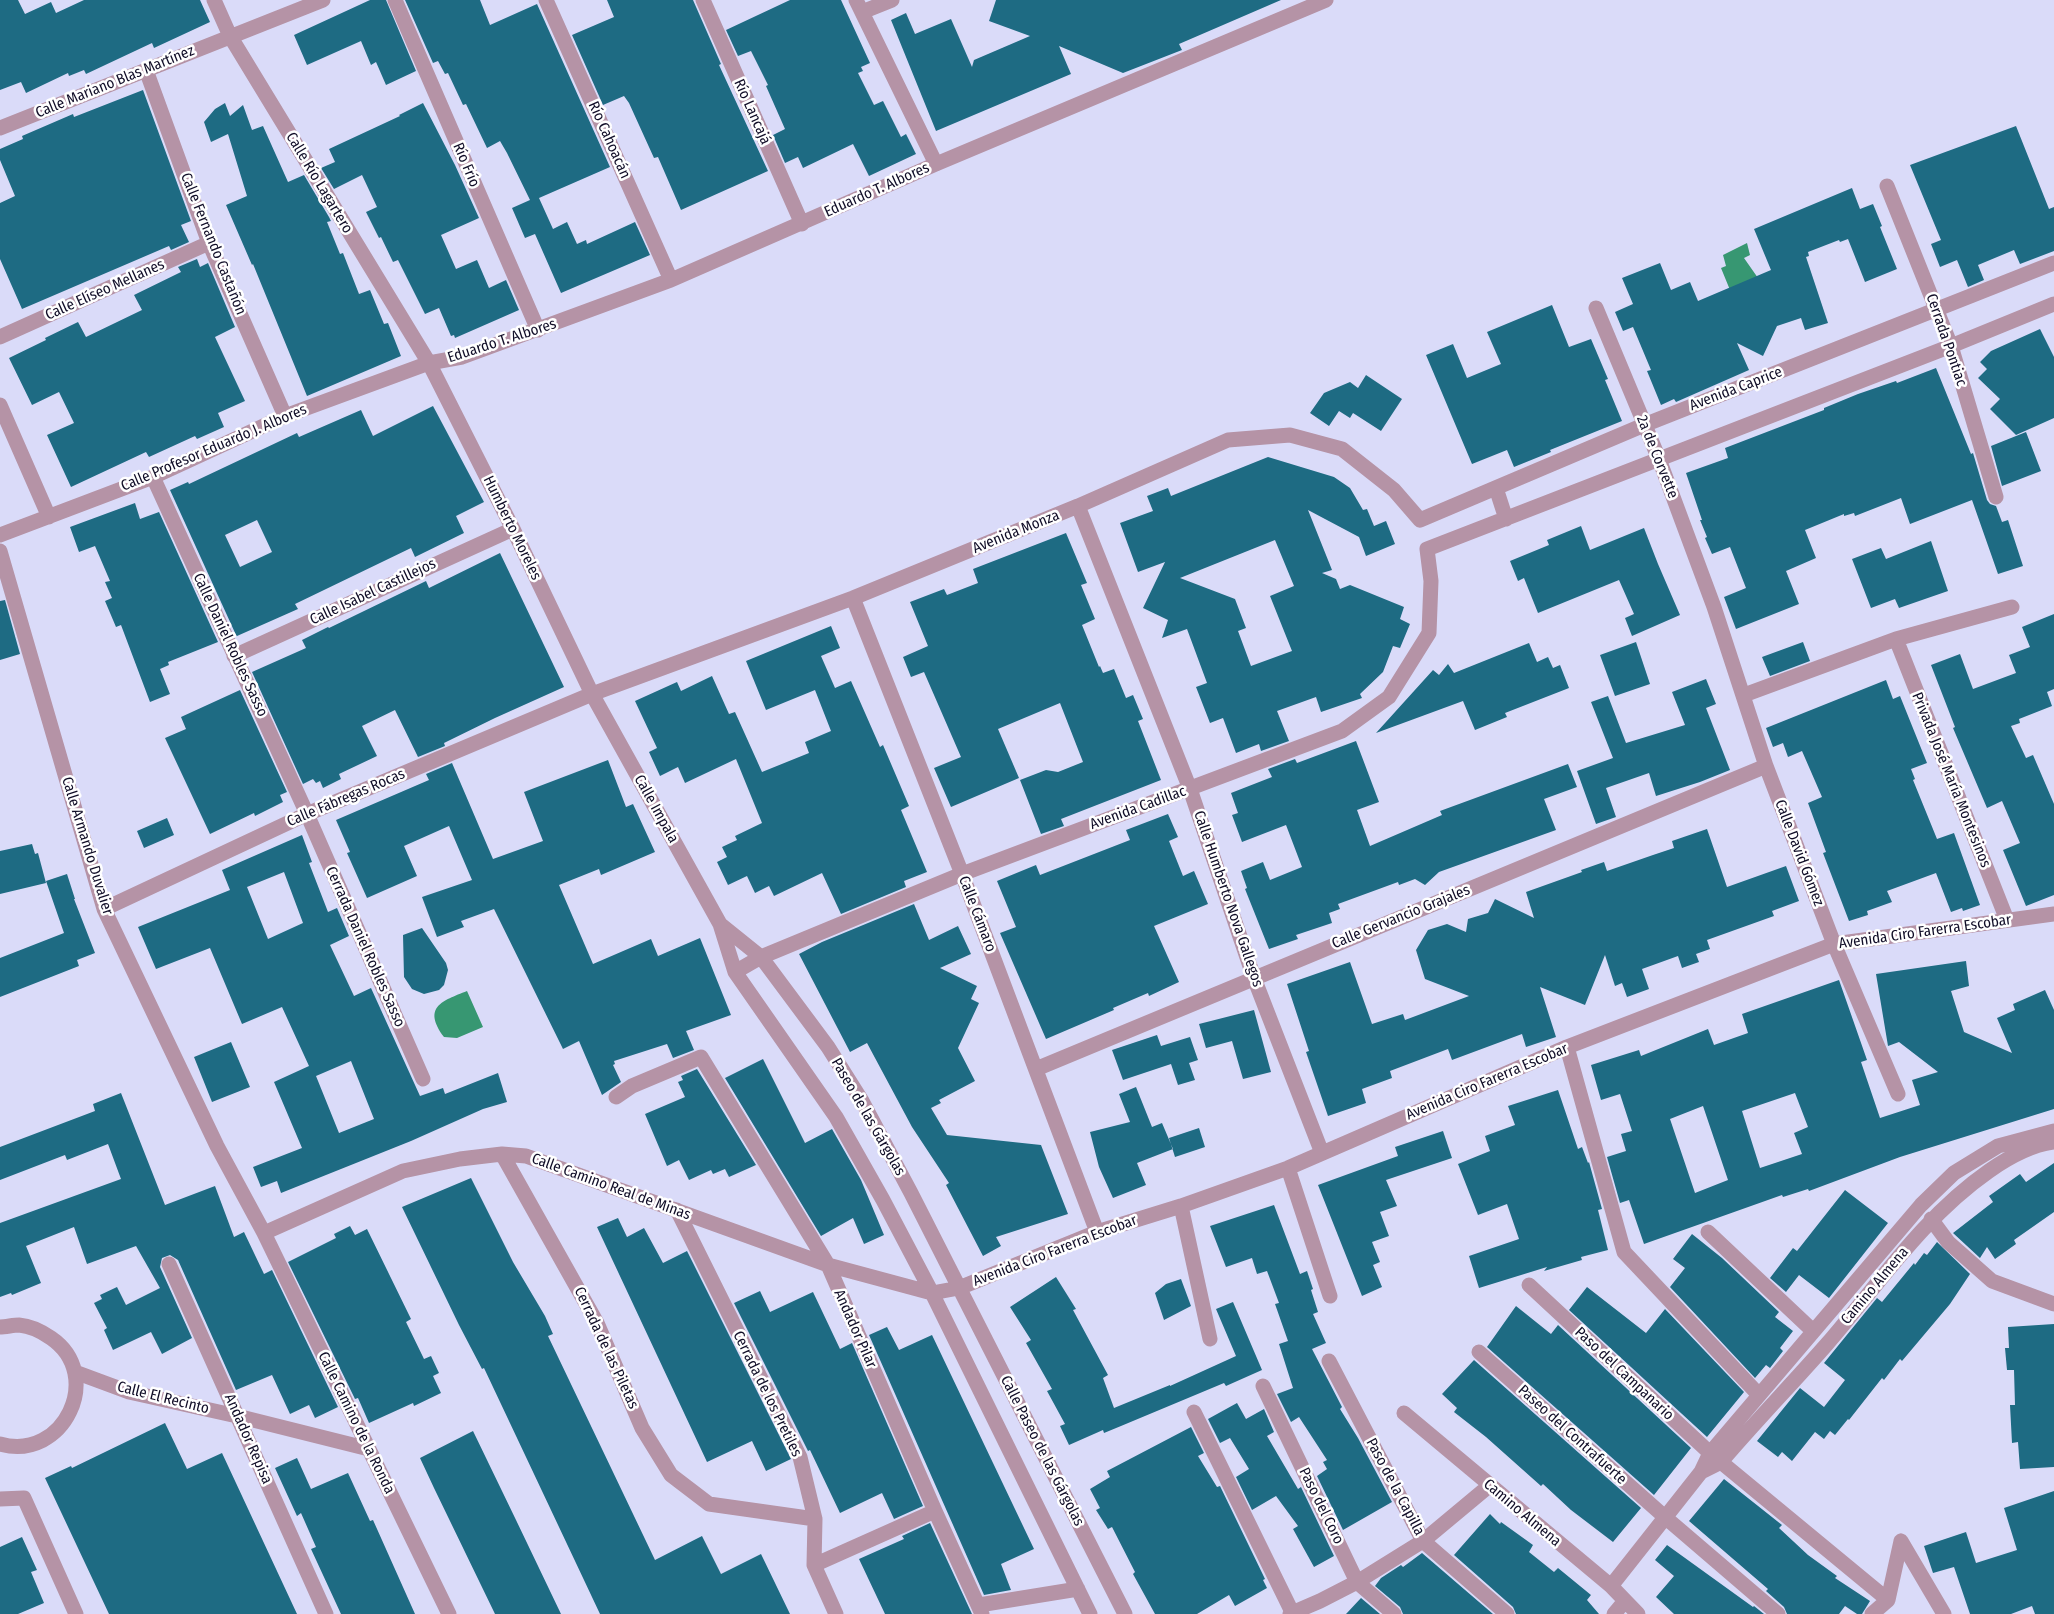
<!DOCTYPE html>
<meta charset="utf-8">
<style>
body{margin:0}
canvas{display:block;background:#dadbf9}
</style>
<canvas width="2054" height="1614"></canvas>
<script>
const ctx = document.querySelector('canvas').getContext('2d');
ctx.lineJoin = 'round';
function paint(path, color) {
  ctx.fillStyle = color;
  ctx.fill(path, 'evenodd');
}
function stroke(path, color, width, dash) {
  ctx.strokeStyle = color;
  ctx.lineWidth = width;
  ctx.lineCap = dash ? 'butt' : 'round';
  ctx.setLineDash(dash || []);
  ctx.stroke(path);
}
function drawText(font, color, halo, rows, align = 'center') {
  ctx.font = font + ' "Fira Sans Condensed",sans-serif';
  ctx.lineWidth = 5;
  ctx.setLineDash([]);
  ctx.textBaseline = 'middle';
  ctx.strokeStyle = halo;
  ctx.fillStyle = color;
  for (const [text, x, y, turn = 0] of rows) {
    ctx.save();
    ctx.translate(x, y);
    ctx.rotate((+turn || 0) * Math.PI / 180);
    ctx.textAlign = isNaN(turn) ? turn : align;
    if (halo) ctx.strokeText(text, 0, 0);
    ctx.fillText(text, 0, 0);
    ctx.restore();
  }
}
paint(new Path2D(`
 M1747,243L1750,255L1744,258L1758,278L1730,290L1721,268L1726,266L1723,255Z
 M467,991L483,1027L457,1038L444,1037C422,1007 442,1001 467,991Z`), '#379772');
paint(new Path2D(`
 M0,0H18L25,14L51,2L56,13L84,0H200L210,22L154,48L152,43L86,74L84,70L69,76L68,73L26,93L21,82L0,90Z
 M370,0H386L416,71L386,85L376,62L371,65L361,41L307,65L294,35Z
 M405,0H480L490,25L537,4L610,167L539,198L553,229L567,222L577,244L586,240L587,244L635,222L650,255L561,293L535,234L525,238L512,208L530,200L507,153L500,141L487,148L466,104L463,105L448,73L445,74L438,61L433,63Z
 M607,0H693L721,64L719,65L768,171L681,210L658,157L654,158L629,103L624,96L603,105L572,35L614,17Z
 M790,0H841L870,63L861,67L863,71L858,73L874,105L883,101L901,137L906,134L916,154L869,176L853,144L803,168L798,157L785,163L773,135L785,129L766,86L768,85L751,51L738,56L726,30Z
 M996,0H1281L1179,44L1182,50L1123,73L1059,46L1071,74L936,131L891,20L906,13L915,34L951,19L972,67L974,60L1030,36L989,21Z
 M143,90L191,221L181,225L189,242L171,250L169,246L22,309L0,259V203L15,196L0,160V149L23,139L22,136L73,114L74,117Z
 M225,103L230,116L243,105L252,130L263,126L288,182L304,175L329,217L331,221L327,222L340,254L343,253L359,294L370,290L384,324L388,323L401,356L307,396L253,264L252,265L226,205L247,196L228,134L211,142L204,122L215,109Z
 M423,103L455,165L479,218L441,235L456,269L477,260L489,288L506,280L519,310L455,338L454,335L451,336L439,308L425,314L398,260L393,262L381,237L379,238L366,212L377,207L362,175L334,189L321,168L335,162L329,149L400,116L399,115Z
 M2016,126L2049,209L2054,207V251L2020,264L2014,250L1978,265L1984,280L1968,287L1957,260L1940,267L1931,244L1941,240L1910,165Z
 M1852,188L1860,209L1873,204L1882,226L1880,227L1897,269L1865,282L1848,239L1840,242L1839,240L1808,252L1809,256L1806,257L1828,323L1805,330L1801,318L1777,326L1763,356L1737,343L1749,370L1676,402L1674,399L1661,405L1647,371L1651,370L1633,327L1623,331L1615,312L1633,304L1622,278L1660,263L1671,290L1690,282L1698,301L1771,270L1754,229Z
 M197,259L200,267L208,263L235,327L215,337L245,401L218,413L224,427L197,439L195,436L149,457L146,452L71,487L47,435L74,423L59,392L32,405L9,358L46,340L45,338L78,322L86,337L142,310L134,295L181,272L178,267Z
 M1552,305L1569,347L1591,339L1608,379L1605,380L1622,421L1550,450L1551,452L1514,467L1507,450L1472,464L1426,355L1453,344L1467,378L1501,364L1487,332Z
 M2040,329L2054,357V418L2016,435L1990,409L2000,399L1978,378L1987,369L1980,362L1991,351Z
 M1936,368L1971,454L1973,453L1987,500L1990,504L1996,506L2002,522L2008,520L2023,566L1998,574L1972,500L1910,524L1901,498L1855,516L1854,513L1844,516V514L1805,530L1816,558L1786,571L1799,604L1736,629L1724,597L1746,588L1730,547L1712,554L1705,538L1707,537L1700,520H1702L1686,473L1728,458L1725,448L1824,410V408L1858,394L1896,381L1897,383Z
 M1366,375L1402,399L1381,431L1353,413L1350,418L1339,411L1329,426L1310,413L1324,393L1350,382L1358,388Z
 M433,406L484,502L456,516L464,533L415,557L411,548L295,604L298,609L237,636L236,635L170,490L188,482L189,484L297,433L299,437L361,410L373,436ZM257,520L272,552L240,567L225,535Z
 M2026,432L2041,471L2002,486L1991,446Z
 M1268,457L1334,477L1350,488L1363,510L1367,509L1374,526L1386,521L1395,544L1366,556L1359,537L1308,510L1332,570L1322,573L1336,579L1340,589L1350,585L1404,607L1400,619L1410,624L1400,648L1393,646L1383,672L1360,694L1362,698L1321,712L1316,697L1277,711L1289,741L1261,751L1259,744L1236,753L1223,718L1210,723L1196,687L1207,683L1187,629L1162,638L1168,620L1143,608L1165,562L1138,572L1120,523L1153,511L1147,496L1168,488L1171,496ZM1275,540L1294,586L1270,596L1292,651L1251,666L1238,631L1246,628L1235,599L1180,578Z
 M135,503L140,519L159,512L218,642L168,662L169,665L160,669L170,694L150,702L121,625L116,627L105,601L112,598L105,582L110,581L95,546L79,552L70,527Z
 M1581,526L1590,550L1644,528L1658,564L1680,615L1632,636L1625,618L1634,614L1619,580L1538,613L1524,578L1518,581L1510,561L1549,545L1547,540Z
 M1066,533L1087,583L1081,585L1095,619L1082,625L1099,667L1100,666L1103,673L1114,669L1126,698L1133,695L1143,719L1138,721L1161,780L1061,819L1064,826L1041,834L1020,780L1046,770L1058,772L1083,762L1060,703L998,729L1019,778L951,807L934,768L961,757L924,672L911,677L903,657L928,646L910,602L944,589L947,595L978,583L973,569Z
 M1931,541L1948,591L1899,608L1895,599L1871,608L1852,559L1881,548L1886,559Z
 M500,553L564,687L495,718L444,743L445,746L418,757L395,710L362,726L377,756L339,774L341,779L323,788L320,781L316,783L313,779L303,784L252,672L306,648L302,640L328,627L329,628L426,581L429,588Z
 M5,600L20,654L0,660V601Z
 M2054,614V689L2047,692L2052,706L2019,719L2020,723L2011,726L2026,758L2033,755L2054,804V895L2026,906L2003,850L2020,843L2002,801L1987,808L1953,728L1955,727L1931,665L1960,654L1973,689L2016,673L2009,655L2030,647L2022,627Z
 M831,626L840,648L821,656L835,688L851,681L880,747L883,745L909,806L901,810L927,872L904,881L906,887L841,914L822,873L774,896L769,886L755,893L747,876L728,885L717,862L727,857L722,847L737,840L735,836L762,823L736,759L685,783L678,767L660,776L649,752L657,748L635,701L677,682L681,691L712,676L729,714L735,712L762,772L809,753L805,742L831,731L815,690L766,710L746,661Z
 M1636,642L1650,684L1615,696L1600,655Z
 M1803,642L1810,661L1770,676L1762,657Z
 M1529,643L1537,662L1548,657L1553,668L1560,665L1569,688L1505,713L1507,717L1475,730L1463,701L1376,733L1433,670L1439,675L1448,664L1454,673Z
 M1706,679L1716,704L1706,708L1730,770L1700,782L1656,796L1649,773L1606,788L1616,817L1596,824L1577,771L1613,758L1591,702L1608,696L1626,743L1685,725L1672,692Z
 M1886,680L1893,699L1900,696L1927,763L1911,769L1915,779L1913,780L1937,839L1954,833L1980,905L1963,911L1962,908L1951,912L1936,873L1887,891L1892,902L1867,911L1868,915L1849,921L1823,853L1826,852L1808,803L1822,797L1802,751L1788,757L1783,743L1773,747L1766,728Z
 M240,690L287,792L280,795L283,802L255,816L254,813L210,834L165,738L186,729L181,717Z
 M1356,741L1379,802L1357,810L1370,846L1442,815L1440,811L1568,764L1577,787L1544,799L1556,830L1439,872L1425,885L1415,879L1399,885L1398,882L1338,904L1340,909L1329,913L1332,923L1296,935L1298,939L1269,949L1245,889L1247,888L1241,871L1263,862L1270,880L1302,867L1286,825L1242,842L1232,815L1238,813L1231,793L1272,777L1268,769L1295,759L1297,763Z
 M608,760L626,807L633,804L655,852L601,875L599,869L559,885L593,964L651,939L658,956L700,938L731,1015L686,1031L694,1050L673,1058L667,1044L614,1061L615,1064L613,1065L621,1082L602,1095L579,1041L563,1049L494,909L461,921L464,927L437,937L422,897L472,880L449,826L404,846L417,876L367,898L347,853L350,852L336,820L429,780L426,774L452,763L493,859L543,841L524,792Z
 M1168,814L1178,837L1169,841L1183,876L1194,871L1208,904L1154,926L1179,982L1149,996L1148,993L1113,1008L1114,1010L1046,1039L1000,933L1016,927L997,881L1036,865L1040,875L1130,840L1126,830Z
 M167,818L174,835L144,848L137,831Z
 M1707,829L1727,887L1786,866L1799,901L1772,911L1774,916L1707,940L1710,949L1696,954L1699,962L1682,968L1678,956L1642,969L1649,989L1627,997L1622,983L1615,986L1605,955L1585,1005L1540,987L1556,1037L1526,1047L1522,1034L1452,1060L1448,1049L1390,1071L1392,1078L1362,1089L1366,1103L1328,1116L1306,1052L1309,1051L1287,984L1350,962L1372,1024L1403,1014L1405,1020L1469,996L1425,979L1416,950L1428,930L1447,924L1466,932L1468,919L1488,913L1495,899L1534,918L1526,892L1582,872L1581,870L1604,862L1607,871L1653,855L1674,848L1672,841Z
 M302,835L312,862L309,863L328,912L337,908L349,936L330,945L354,996L371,988L420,1096L443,1088L445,1094L498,1073L507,1102L483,1109L411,1141L281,1193L277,1181L261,1187L253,1167L302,1148L274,1082L309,1066L282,1007L242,1024L210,948L156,969L138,927L230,890L222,870ZM284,872L303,923L268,939L247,887ZM351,1061L374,1119L339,1133L316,1076Z
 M32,844L35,854L38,853L46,883L0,894V851Z
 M67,874L75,899H74L95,953L77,960L79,966L0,997V958L64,933L46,881Z
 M914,904L929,940L958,926L971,954L940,968L977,986L971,999L979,1003L958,1048L975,1081L939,1100L941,1103L931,1108L947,1135L1041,1145L1068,1214L996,1237L1001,1246L983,1256L946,1185L949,1183L912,1127L867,1043L850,1052L799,954L822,942Z
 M422,928L446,963L448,970L444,985L439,990L424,994L412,989L404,977L403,935Z
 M1966,961L1969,986L1951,991L1964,1032L2012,1053L1997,1018L2015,1010L2013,1004L2045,990L2054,1010V1109L1900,1157L1809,1191L1808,1189L1783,1197L1782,1195L1644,1244L1629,1200L1620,1203L1607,1157L1626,1151L1621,1134L1632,1131L1620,1094L1601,1100L1591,1065L1639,1050L1641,1056L1708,1029L1714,1045L1748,1033L1742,1014L1839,980L1867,1060L1861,1062L1880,1118L1920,1105L1912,1080L1938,1072L1899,1042L1888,1046L1876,974ZM1795,1093L1808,1127L1794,1133L1802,1154L1760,1168L1742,1111ZM1703,1106L1728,1180L1695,1193L1670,1119Z
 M1254,1010L1271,1072L1243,1079L1232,1041L1206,1048L1199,1024Z
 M1157,1035L1161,1046L1190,1037L1198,1060L1189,1063L1195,1080L1178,1085L1171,1064L1123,1080L1112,1050Z
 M231,1042L250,1087L212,1102L194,1057Z
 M763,1059L805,1143L832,1129L861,1180L884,1235L864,1244L853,1218L821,1236L725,1078Z
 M697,1069L756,1165L729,1177L725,1169L713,1174L711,1170L689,1180L679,1160L667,1166L645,1114L685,1097L678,1082L683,1080L681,1076Z
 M1136,1087L1152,1127L1162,1123L1173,1149L1137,1163L1146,1185L1113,1198L1099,1167L1090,1132L1130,1122L1119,1094Z
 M1558,1090L1578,1149L1582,1147L1588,1163L1589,1162L1602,1209L1598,1210L1608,1250L1581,1257L1582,1260L1544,1271L1547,1267L1479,1288L1469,1256L1519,1239L1507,1204L1478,1215L1458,1164L1490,1151L1485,1136L1515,1125L1508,1106Z
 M121,1093L165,1205L215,1186L234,1237L244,1232L264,1274L272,1270L338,1407L315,1418L309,1405L290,1414L272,1375L236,1390L178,1260L170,1255L162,1258L160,1267L192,1338L162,1354L151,1332L113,1350L104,1330L107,1328L94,1303L102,1299L100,1295L117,1287L126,1305L160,1288L136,1246L87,1264L74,1227L26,1246L41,1283L12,1295L11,1293L0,1297V1223L121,1179L108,1144L67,1160L65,1155L0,1180V1147L95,1111L93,1104Z
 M1199,1128L1205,1147L1175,1157L1169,1138Z
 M1443,1131L1452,1158L1386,1180L1397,1206L1380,1212L1389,1236L1372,1242L1380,1262L1373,1265L1382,1287L1362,1296L1318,1185L1398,1156L1395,1147Z
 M2054,1163V1212L2014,1240L2016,1244L1995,1259L1987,1247L1980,1258L1953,1233L1993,1202L1989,1196L2020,1174L2026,1182Z
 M471,1178L513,1262L545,1316L553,1334L548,1336L655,1560L702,1536L721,1574L761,1554L790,1614H600L484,1368L482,1369L459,1325L402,1207Z
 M1845,1190L1888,1223L1829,1298L1799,1275L1786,1292L1770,1278L1793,1248L1797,1251Z
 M1274,1205L1300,1274L1307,1271L1313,1289L1311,1290L1318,1312L1313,1314L1326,1343L1312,1349L1342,1407L1340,1409L1358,1438L1392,1502L1343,1530L1317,1476L1327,1469L1323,1462L1327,1460L1299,1417L1291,1422L1277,1394L1293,1388L1279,1344L1288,1341L1275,1304L1279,1303L1267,1271L1257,1274L1252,1258L1226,1267L1210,1226Z
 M618,1218L627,1237L644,1228L663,1263L687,1251L791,1459L766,1471L752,1441L707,1462L597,1227Z
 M350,1226L355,1235L367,1229L411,1319L406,1322L424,1359L431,1356L439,1373L433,1376L441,1393L414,1406L413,1403L369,1423L358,1398L355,1399L288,1262L336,1238L334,1234Z
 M1692,1234L1722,1258L1779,1312L1775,1317L1793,1331L1780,1348L1783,1351L1770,1368L1766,1365L1755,1378L1670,1287L1685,1268L1673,1259Z
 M1937,1242L1970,1274L1950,1304L1902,1361L1900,1359L1884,1380L1882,1378L1849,1420L1848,1419L1835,1435L1830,1431L1824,1439L1815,1432L1792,1461L1782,1452L1778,1457L1757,1441L1800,1388L1824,1407L1845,1380L1824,1363L1877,1298L1882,1302L1914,1263L1915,1265L1924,1253L1927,1255Z
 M1056,1277L1076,1309L1073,1310L1108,1375L1103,1378L1114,1408L1170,1385V1386L1236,1356L1216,1309L1233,1302L1262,1370L1226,1386L1224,1383L1121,1426L1104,1433L1103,1430L1069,1445L1060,1426L1065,1424L1047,1391L1052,1389L1026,1343L1031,1340L1010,1307Z
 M1181,1279L1191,1306L1164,1320L1155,1293L1166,1284Z
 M1587,1287L1646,1333L1665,1309L1744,1392L1707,1437L1569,1310Z
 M760,1291L770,1312L813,1292L840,1349L852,1343L923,1506L894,1519L882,1493L840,1513L810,1450L808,1451L734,1303Z
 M1516,1306L1551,1334L1558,1325L1691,1448L1654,1495L1487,1347Z
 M2054,1324V1467L2020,1469L2018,1442L2012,1443L2010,1405H2015L2014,1370H2007L2005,1348H2009L2008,1327Z
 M887,1327L899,1350L932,1335L1034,1549L1001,1564L1011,1590L984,1595L869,1335Z
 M1474,1360L1641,1508L1613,1542L1571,1510L1543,1484L1541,1486L1486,1437L1454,1412L1457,1408L1442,1394Z
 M1237,1403L1246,1419L1264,1409L1274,1432L1267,1436L1298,1489L1301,1487L1334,1556L1314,1567L1293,1529L1298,1526L1276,1496L1252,1510L1236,1477L1249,1469L1230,1438L1220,1443L1208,1419Z
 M165,1423L187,1469L222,1453L297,1614H109L45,1478L71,1466L72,1468Z
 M1191,1427L1204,1453L1198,1456L1217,1487L1220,1486L1265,1579L1263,1580L1267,1588L1235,1606L1229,1595L1197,1614H1155L1133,1574L1135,1572L1112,1527L1108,1529L1096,1510L1100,1508L1090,1489L1110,1477L1107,1471Z
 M473,1431L516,1520L561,1614H495L434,1488L420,1458Z
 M297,1458L311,1489L348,1473L370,1521L373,1520L415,1614H341L311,1549L316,1547L301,1513L297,1516L275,1468Z
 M1724,1479L1782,1525L1779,1528L1808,1555L1837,1576L1835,1578L1870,1601L1862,1614H1857L1845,1606L1839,1614H1787L1784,1607L1766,1591L1768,1589L1689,1521Z
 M2054,1491V1614H2035L2032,1606L2011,1614H1970L1954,1567L1933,1573L1924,1546L1966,1532L1976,1563L2017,1550L2004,1508Z
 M1490,1514L1500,1524L1501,1522L1533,1545L1529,1552L1554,1572L1558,1568L1591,1595L1587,1600L1599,1614H1516L1513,1607L1454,1555Z
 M930,1523L972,1614H885L859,1559L904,1539L902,1536Z
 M22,1537L37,1570L31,1572L44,1603L18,1614H0V1547Z
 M1667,1545L1753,1607L1754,1606L1764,1614H1674L1656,1597L1674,1576L1655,1560Z
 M1422,1553L1493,1614H1403L1400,1607L1375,1586L1381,1578L1401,1565L1403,1567Z
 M1361,1598L1380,1614H1346Z`), '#1e6b83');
stroke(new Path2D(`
 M214,0L230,36L429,363L513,529L592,694L720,924L735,972L836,1117L883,1200L932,1293L1090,1614
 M395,0L538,330
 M546,0L671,280
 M703,0L802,224
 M856,0L936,164
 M862,12L892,0
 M146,70L209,243L285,416
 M0,128L323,0
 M1887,186L1951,346L1996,497
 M1596,308L1659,459L1714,607L1766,766L1834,944L1898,1094
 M0,337L209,243
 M0,405L49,517
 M153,477L307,814L423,1079
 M1496,488L1506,519
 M1078,506L1190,789L1254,978L1322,1153
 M0,535L153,477L285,416L429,363L462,357L671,280L936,164L1326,0
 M0,551L104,909L217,1146L264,1233L449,1614
 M853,598L962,874L1097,1232
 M1896,639L2007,920
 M234,656L513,529
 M1744,695L1896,639L2012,607
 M104,909L307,814L592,694L853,598L1078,506L1228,440L1290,435L1342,449L1394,490L1420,520L1644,425L2054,263
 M720,924L761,957L828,1047L862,1101L911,1193L1125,1614
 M735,972L761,957L962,874L1342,731L1389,697L1429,633L1431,581L1427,549L1951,346L2054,304
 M1567,1047L1624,1252L1759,1395
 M1036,1069L1766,766
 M616,1097L632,1086L701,1057L828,1265L935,1511L982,1614
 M502,1154L597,1323L642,1428L671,1475L709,1504L815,1519
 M1288,1168L1330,1296
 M1181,1206L1210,1339
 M677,1210L800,1457L815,1519L814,1565L836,1614
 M1931,1219L1948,1242L1992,1281L2054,1304
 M1708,1232L1813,1331
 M264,1233L403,1171L460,1159L502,1154L526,1156L828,1265L932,1293L959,1288L1097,1232L1181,1206L1288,1168L1567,1047L1834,944L2054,914
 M169,1264L326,1614
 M1529,1285L1710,1453L1888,1600
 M0,1327C6,1327 13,1325 19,1325C31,1326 41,1331 51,1338C105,1375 64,1462 0,1444
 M1479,1352L1666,1518L1778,1614
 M1329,1361L1423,1541L1507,1614
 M75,1372L129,1392L237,1416L369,1449
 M1263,1386L1357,1582L1394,1614
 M1194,1412L1293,1614
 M1404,1413L1611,1586L1638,1614
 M1701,1472L1721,1462C1755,1422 1792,1384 1827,1344C1879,1284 1923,1217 1989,1171C2009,1157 2030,1145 2054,1142
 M0,1499L24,1498L76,1614
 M1901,1541L1944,1614
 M814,1565L935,1511
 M1611,1586L1701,1472L1710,1453L1921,1205L1954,1173L1998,1146L2054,1131
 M979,1605L1078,1589
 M1290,1614L1320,1601L1357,1582L1423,1541L1489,1486
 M1614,1614L1624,1602
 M1872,1614L1888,1600L1901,1541`), '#b593a6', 15);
drawText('15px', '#100d27', '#fff', [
 ["Calle Mariano Blas Martínez",115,82,-22],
 ["Río Lancajá",752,112,66],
 ["Río Cahoacán",609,140,66],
 ["Río Frío",466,165,67],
 ["Calle Río Lagartero",319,183,59],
 ["Eduardo T. Albores",877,190,-24],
 ["Calle Fernando Castañón",213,244,68],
 ["Calle Elíseo Mellanes",105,290,-24],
 ["Cerrada Pontiac",1946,340,71],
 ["Eduardo T. Albores",502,341,-18],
 ["Avenida Caprice",1736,389,-21],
 ["Calle Profesor Eduardo J. Albores",214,448,-23],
 ["2a de Corvette",1657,457,68],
 ["Humberto Moreles",512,528,64],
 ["Avenida Monza",1016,532,-22],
 ["Calle Isabel Castillejos",373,592,-25],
 ["Calle Daniel Robles Sasso",230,645,65],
 ["Privada José María Montesinos",1951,780,68],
 ["Calle Fábregas Rocas",346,798,-23],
 ["Avenida Cadillac",1138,808,-20],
 ["Calle Impala",656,809,61],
 ["Calle Armando Duvalier",87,846,73],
 ["Calle David Gómez",1799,853,69],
 ["Calle Humberto Nova Gallegos",1228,899,71],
 ["Calle Cámaro",977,914,69],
 ["Calle Gervancio Grajales",1401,917,-22],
 ["Avenida Ciro Farerra Escobar",1925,932,-8],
 ["Cerrada Daniel Robles Sasso",365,947,66],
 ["Avenida Ciro Farerra Escobar",1487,1082,-23],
 ["Paseo de las Gárgolas",868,1117,60],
 ["Calle Camino Real de Minas",611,1187,20],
 ["Avenida Ciro Farerra Escobar",1055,1251,-21],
 ["Camino Almena",1875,1286,-50],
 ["Andador Pilar",855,1329,66],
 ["Cerrada de las Piletas",606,1348,65],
 ["Paso del Campanario",1624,1374,43],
 ["Cerrada de los Pretiles",767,1394,64],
 ["Calle El Recinto",163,1398,14],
 ["Calle Camino de la Ronda",356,1423,64],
 ["Paseo del Contrafuerte",1572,1435,42],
 ["Andador Repisa",248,1439,66],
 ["Calle Paseo de las Gárgolas",1042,1451,63],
 ["Paso de la Capilla",1395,1487,62],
 ["Paso del Coro",1321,1506,64],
 ["Camino Almena",1522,1513,40]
]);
</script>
